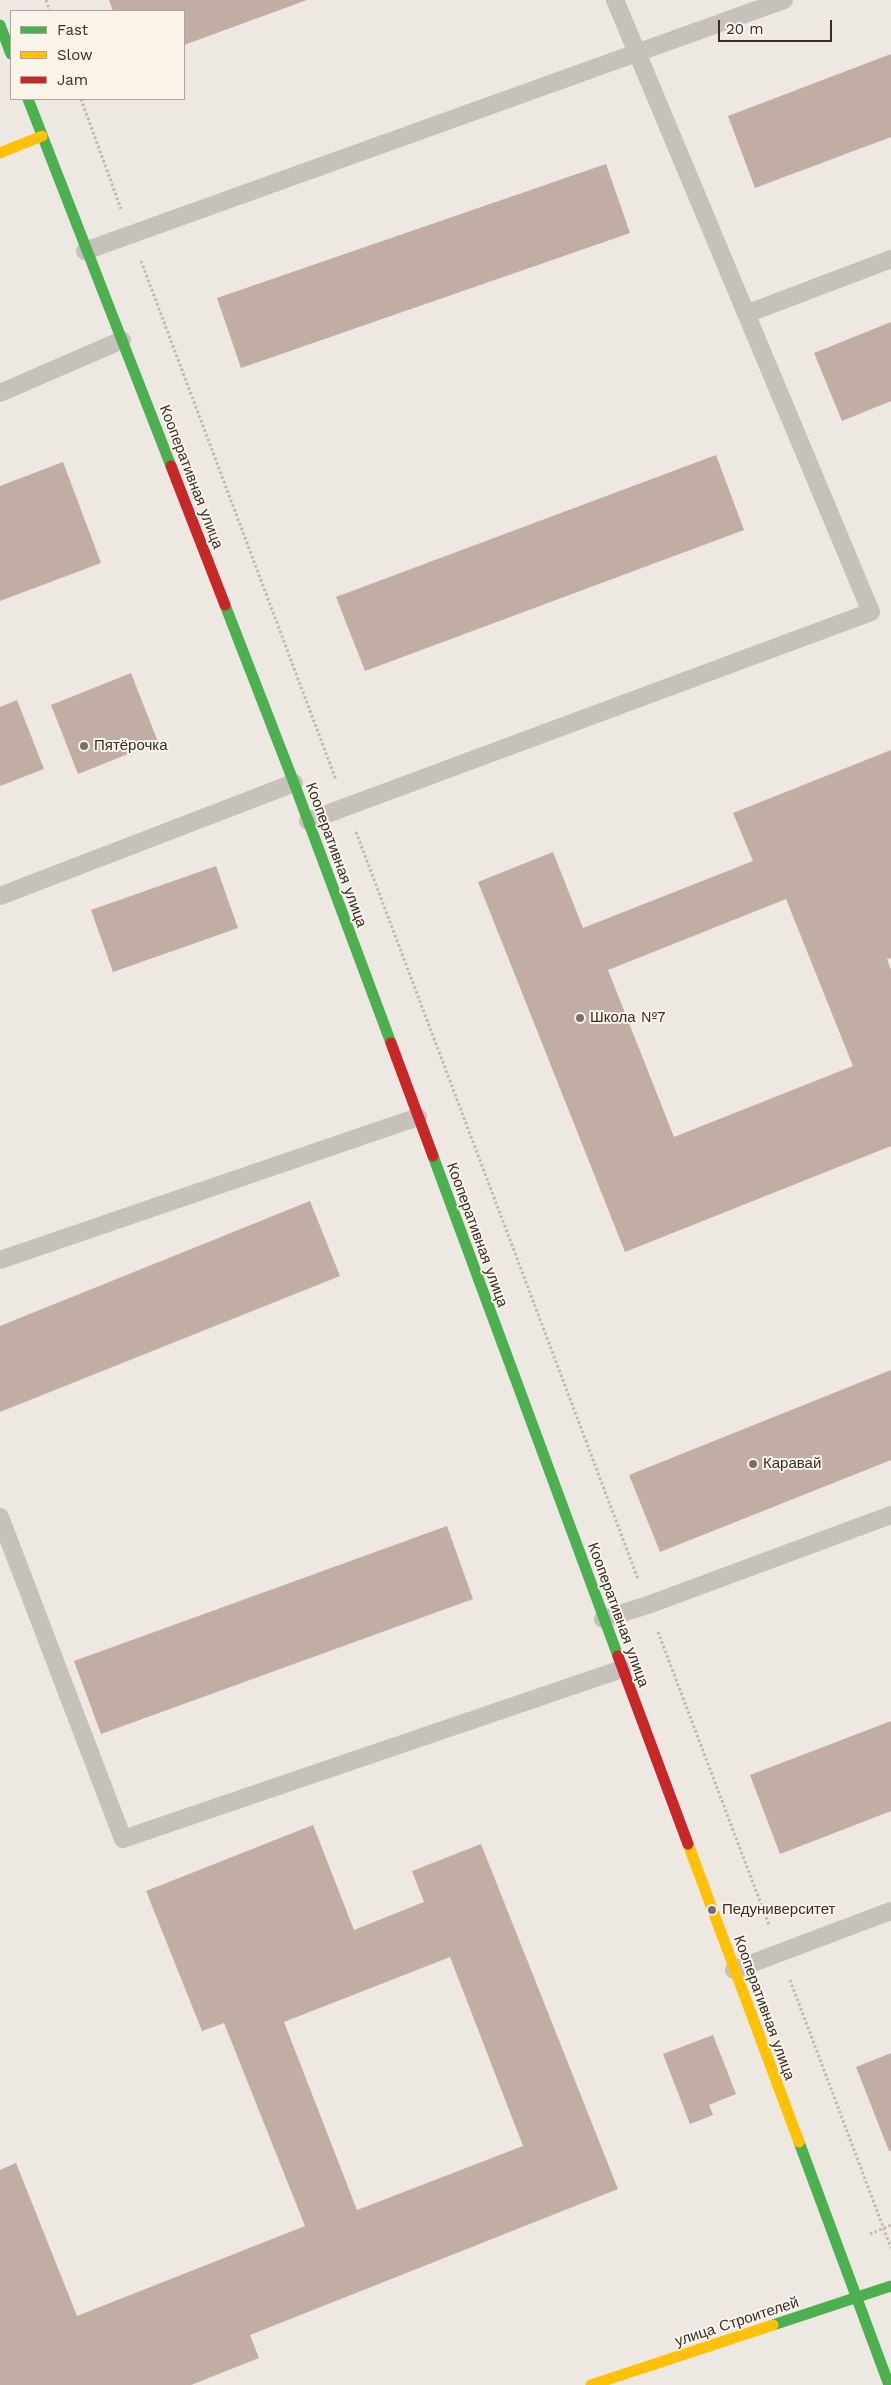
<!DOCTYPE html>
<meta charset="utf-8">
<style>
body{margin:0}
#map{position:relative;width:891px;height:2385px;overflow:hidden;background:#eee8e2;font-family:"Work Sans",sans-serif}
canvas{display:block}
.legend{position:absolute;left:10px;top:10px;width:175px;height:90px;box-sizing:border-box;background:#faf3ea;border:1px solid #aca49d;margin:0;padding:6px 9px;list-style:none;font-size:15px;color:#382e29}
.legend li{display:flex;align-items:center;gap:10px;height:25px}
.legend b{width:25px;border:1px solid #aca49d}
.scale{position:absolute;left:718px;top:20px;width:114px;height:22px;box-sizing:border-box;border:2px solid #382e29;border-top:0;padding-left:6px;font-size:15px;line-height:18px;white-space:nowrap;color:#382e29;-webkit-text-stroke:4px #faf3ea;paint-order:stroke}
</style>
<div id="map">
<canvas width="891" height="2385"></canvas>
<ul class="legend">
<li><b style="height:6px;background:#4caf50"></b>Fast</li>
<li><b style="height:6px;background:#ffc107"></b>Slow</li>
<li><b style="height:6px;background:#c62828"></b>Jam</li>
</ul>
<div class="scale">20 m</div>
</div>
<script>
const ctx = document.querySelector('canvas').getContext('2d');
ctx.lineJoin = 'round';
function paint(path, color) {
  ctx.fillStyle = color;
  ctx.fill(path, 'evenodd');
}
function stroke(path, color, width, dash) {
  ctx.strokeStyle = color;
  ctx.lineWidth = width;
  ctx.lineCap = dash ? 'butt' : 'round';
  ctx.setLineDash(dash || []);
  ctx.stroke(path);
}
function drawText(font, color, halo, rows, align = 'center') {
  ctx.font = font + ' "Work Sans",sans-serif';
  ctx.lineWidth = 4;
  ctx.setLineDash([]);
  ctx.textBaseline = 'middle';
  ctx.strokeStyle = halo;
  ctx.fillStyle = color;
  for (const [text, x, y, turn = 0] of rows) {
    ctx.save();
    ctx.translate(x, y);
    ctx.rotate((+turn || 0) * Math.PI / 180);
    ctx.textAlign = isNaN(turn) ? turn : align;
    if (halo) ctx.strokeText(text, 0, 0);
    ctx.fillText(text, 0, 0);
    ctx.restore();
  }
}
paint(new Path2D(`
 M109,0H307L184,45V11H113Z
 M891,54V137L755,188L728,116Z
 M606,164L630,233L241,368L217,298Z
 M891,322V401L842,421L814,353Z
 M716,455L744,530L365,671L336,597Z
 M63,462L101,563L0,601V486Z
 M131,673L158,742L78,774L51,705Z
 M17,700L44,769L0,786V707Z
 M891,750V958L887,959L891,970V1146L625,1252L478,882L553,852L583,928L753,861L733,813ZM786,899L853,1066L674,1137L608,970Z
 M216,866L238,928L113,972L91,910Z
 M310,1201L340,1276L0,1412V1326Z
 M891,1370V1460L660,1552L629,1475Z
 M447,1526L473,1599L101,1734L74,1661Z
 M891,1721V1811L780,1854L750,1775Z
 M313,1825L354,1930L424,1902L412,1871L481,1844L618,2189L250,2335L259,2358L191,2385H0V2170L16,2163L77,2316L305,2226L224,2023L202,2031L146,1891ZM450,1957L523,2146L357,2210L284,2022Z
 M713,2035L736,2094L709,2105L713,2115L690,2124L663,2054Z
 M891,2053V2151H889L856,2067Z`), '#c1ada4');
stroke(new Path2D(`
 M46,0L50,11
 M81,99L121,209
 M141,261L336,780
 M356,832L638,1579
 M658,1632L769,1925
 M790,1980L891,2248
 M870,2234L891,2225`), '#bfb9b4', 3, [2.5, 2.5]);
stroke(new Path2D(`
 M85,251L784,0
 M746,314L891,259
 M0,393L122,340
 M308,821L871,612L615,0
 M0,896L294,783
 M0,1260L418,1117
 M0,1517L123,1839L622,1669
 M603,1619L648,1605L891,1515
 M734,1970L891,1911`), '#c6c1bb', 18);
stroke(new Path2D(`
 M0,25L11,54
 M28,99L171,466
 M225,605L294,783L391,1043
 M433,1156L618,1656
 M799,2142L889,2385
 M773,2325L891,2286`), '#4caf50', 11);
stroke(new Path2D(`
 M0,153L42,136
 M688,1844L799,2142
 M591,2385L773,2325`), '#ffc107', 11);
stroke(new Path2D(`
 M171,466L225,605
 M391,1043L433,1156
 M618,1656L688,1844`), '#c62828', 11);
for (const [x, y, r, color] of [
 [84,746,5,"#786f6a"],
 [580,1018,5,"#786f6a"],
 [753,1464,5,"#786f6a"],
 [712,1910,5,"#786f6a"]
]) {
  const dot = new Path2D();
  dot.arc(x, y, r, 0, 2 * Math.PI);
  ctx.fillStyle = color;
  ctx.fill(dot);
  stroke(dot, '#faf3ea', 2);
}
drawText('15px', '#382e29', '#faf3ea', [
 ["Кооперативная улица",191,477,69],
 ["Кооперативная улица",336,855,70],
 ["Кооперативная улица",477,1235,70],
 ["Кооперативная улица",618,1615,70],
 ["Кооперативная улица",764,2008,70],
 ["улица Строителей",737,2322,-18]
]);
drawText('15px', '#382e29', '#faf3ea', [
 ["Пятёрочка",94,746],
 ["Школа №7",590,1018],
 ["Каравай",763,1464],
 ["Педуниверситет",722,1910]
], 'left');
</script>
